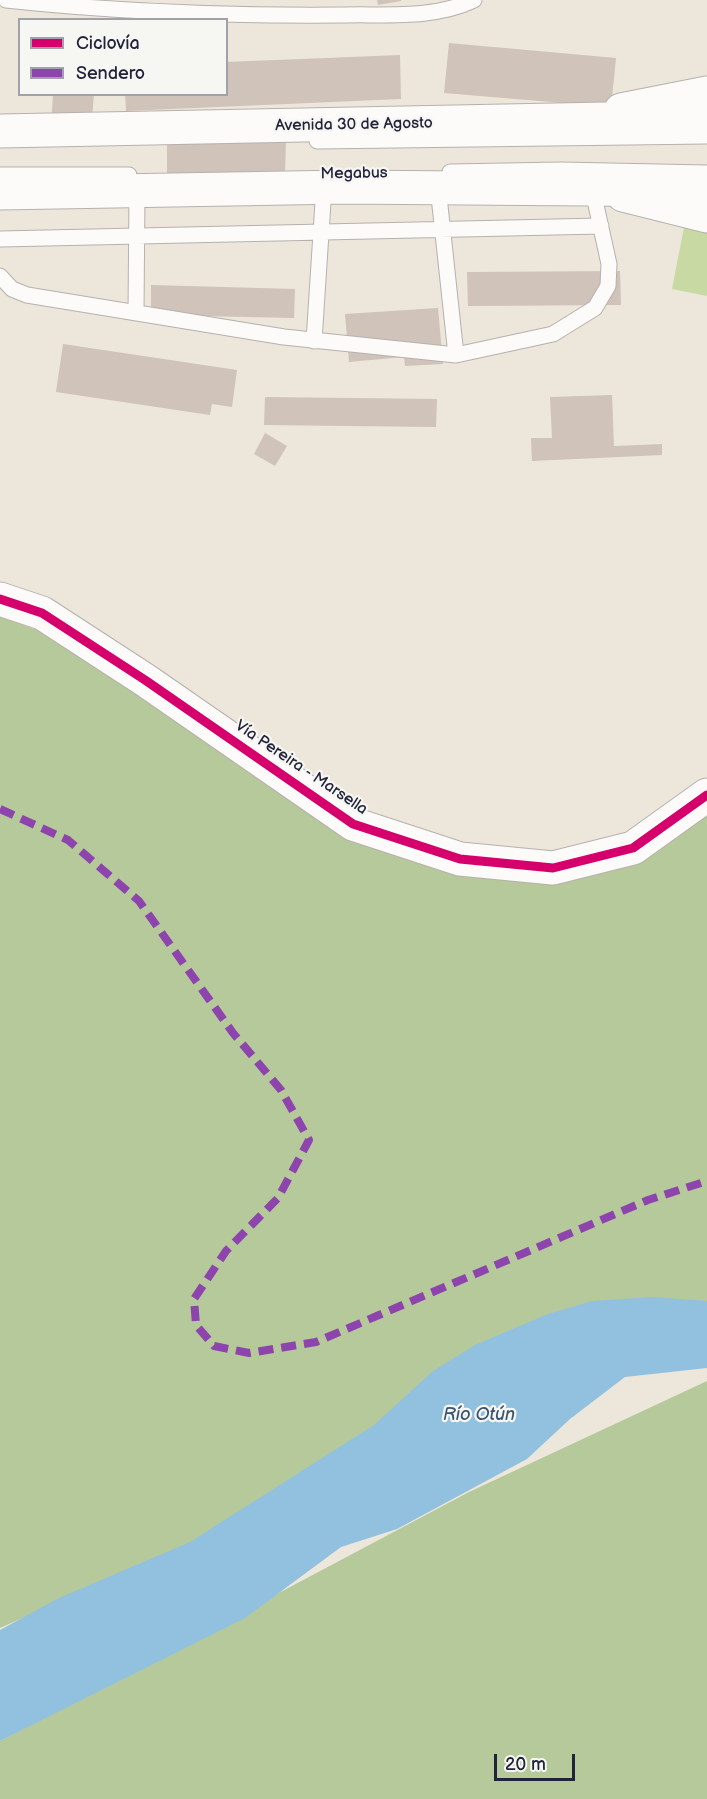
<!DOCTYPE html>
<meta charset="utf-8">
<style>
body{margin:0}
#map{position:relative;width:707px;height:1799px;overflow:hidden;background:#ede6db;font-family:"Balsamiq Sans",sans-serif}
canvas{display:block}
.legend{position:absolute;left:18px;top:18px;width:210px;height:78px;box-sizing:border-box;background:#f6f6f2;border:2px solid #a1a1a9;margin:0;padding:8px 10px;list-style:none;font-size:18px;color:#22223b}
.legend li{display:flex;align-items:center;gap:12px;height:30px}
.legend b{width:30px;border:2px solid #a1a1a9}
.scale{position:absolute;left:494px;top:1754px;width:81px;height:27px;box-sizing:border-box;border:3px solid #22223b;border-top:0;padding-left:8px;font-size:18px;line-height:21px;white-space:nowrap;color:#22223b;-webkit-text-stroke:4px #f6f6f2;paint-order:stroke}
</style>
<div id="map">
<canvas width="707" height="1799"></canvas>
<ul class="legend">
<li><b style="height:8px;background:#d6006c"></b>Ciclovía</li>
<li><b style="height:8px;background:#8e44ad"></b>Sendero</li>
</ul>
<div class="scale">20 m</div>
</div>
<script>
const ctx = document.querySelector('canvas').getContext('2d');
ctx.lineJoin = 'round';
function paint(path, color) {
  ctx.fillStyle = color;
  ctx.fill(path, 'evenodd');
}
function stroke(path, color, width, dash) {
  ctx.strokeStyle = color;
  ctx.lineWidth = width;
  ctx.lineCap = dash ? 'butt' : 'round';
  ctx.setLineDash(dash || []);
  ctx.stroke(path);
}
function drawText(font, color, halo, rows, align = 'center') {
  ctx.font = font + ' "Balsamiq Sans",sans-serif';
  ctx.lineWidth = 4.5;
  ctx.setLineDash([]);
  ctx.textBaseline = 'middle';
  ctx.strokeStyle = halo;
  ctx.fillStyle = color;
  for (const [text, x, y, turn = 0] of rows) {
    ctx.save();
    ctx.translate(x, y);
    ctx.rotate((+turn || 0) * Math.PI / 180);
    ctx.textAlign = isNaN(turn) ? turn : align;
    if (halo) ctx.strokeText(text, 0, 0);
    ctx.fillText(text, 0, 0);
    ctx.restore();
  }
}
paint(new Path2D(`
 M684,227L707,231V296L672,289Z`), '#c9d9a3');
paint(new Path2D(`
 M0,616L113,659L312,796L460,859L633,848L707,783V1311L482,1415L0,1628Z
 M707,1381V1799H0V1741L469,1492Z`), '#b6c99b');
paint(new Path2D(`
 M652,1297L707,1301V1368L625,1377L570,1419L527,1459L397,1529L341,1547L245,1618L0,1741V1630L59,1598L190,1542L374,1425L433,1371L475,1345L548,1314L592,1301Z`), '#91c1df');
paint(new Path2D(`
 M377,0H401V1L378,5Z
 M449,43L616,58L611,107L444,93Z
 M400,55L401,99L126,111L125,94H226V62Z
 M53,94H94L91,130L51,127Z
 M167,141H286L285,174L167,175Z
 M620,271L621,305L468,306L467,272Z
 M151,285L295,289L294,318L151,315Z
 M438,308L443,364L405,366L404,357L349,362L345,314Z
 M63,344L237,370L232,407L212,404L210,415L56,392Z
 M612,395L614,446L662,444V455L532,461L531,438H552L550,397Z
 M265,397L437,399L436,427L264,425Z
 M265,433L287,446L275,466L254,454Z`), '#d0c3b9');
const lane = new Path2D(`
 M6,0C118,12 231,16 344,15C387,14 434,19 474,0
 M317,141L707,136
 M450,172L561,170L707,173
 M0,175H129
 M438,187L456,355
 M0,239L601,226
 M0,276L12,289L27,295L284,337L456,355L553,334L595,308L608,286L609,264L592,187
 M136,313L137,191
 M314,341L324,187`);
const secondary = new Path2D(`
 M621,110L707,93
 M623,195L707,216
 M0,599L42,613L145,680L353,824L460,859L553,868L633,848L707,795`);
const primary = new Path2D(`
 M0,131L707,117
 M0,193L345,187L707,190`);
stroke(lane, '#b6b1ad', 17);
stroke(secondary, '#b6b1ad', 35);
stroke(primary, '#b6b1ad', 35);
stroke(lane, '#fcfbfa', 15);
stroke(secondary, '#fcfbfa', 33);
stroke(primary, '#fcfbfa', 33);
stroke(new Path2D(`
 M0,809L68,840L139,901L233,1033L281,1090L309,1140L278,1198L226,1251L194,1299L196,1325L214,1346L249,1353L316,1342L648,1200L707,1181`), '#8e44ad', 8, [15, 8]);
stroke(new Path2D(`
 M0,599L42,613L145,680L353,824L460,859L553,868L633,848L707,795`), '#d6006c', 9);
drawText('16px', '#22223b', '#f6f6f2', [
 ["Avenida 30 de Agosto",354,125,-1],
 ["Megabus",354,174,-1],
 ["Vía Pereira - Marsella",301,768,34]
]);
drawText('italic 18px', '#3b5475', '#f6f6f2', [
 ["Río Otún",479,1415]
]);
</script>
